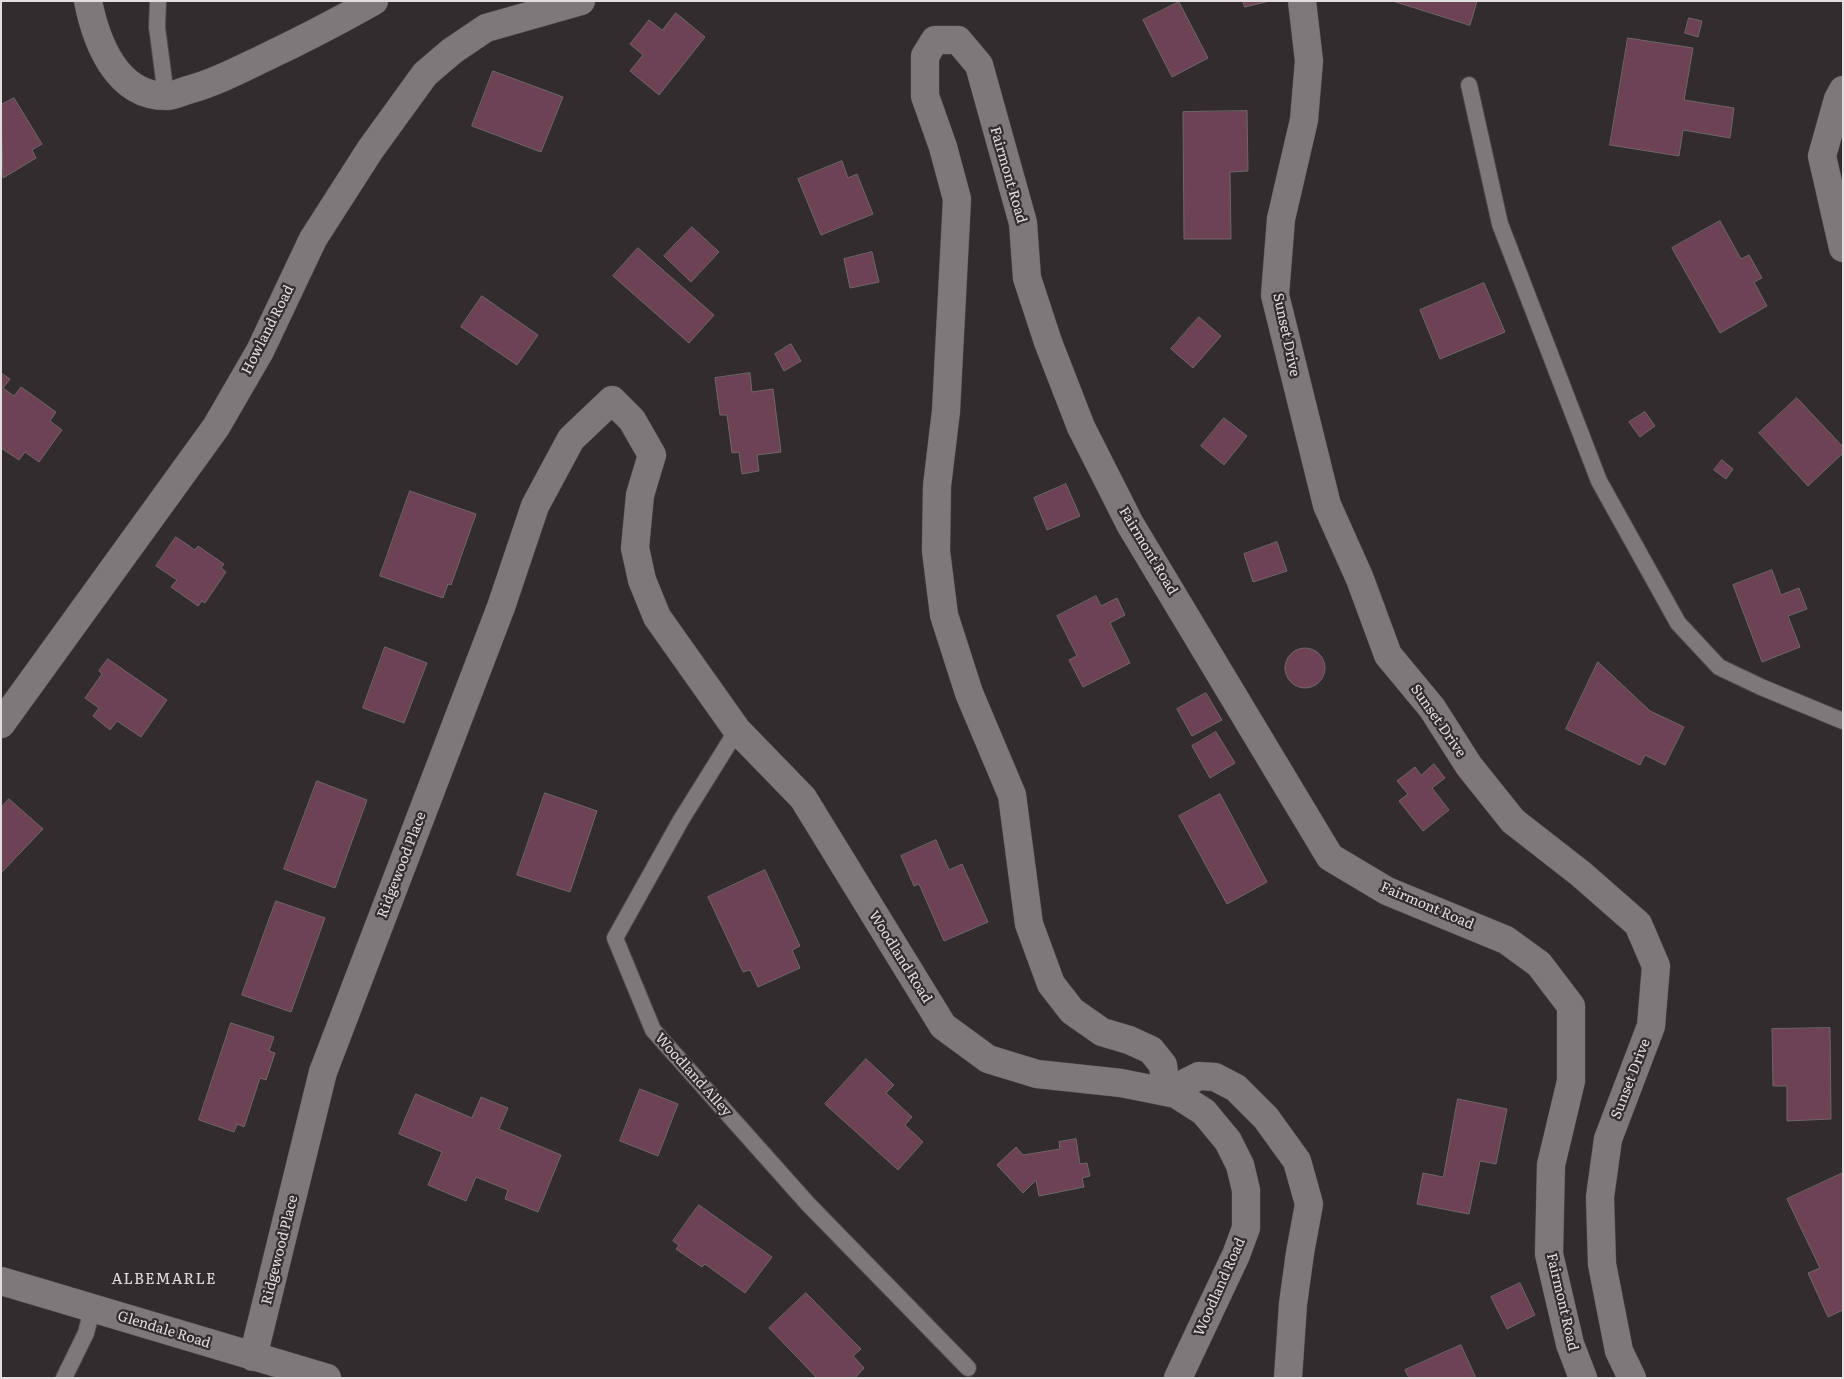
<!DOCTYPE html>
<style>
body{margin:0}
#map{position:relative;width:1844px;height:1379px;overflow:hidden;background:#322c2e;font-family:Literata,serif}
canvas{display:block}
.frame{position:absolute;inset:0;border:2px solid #e2dedf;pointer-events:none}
</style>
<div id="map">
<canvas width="1844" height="1379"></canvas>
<div class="frame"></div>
</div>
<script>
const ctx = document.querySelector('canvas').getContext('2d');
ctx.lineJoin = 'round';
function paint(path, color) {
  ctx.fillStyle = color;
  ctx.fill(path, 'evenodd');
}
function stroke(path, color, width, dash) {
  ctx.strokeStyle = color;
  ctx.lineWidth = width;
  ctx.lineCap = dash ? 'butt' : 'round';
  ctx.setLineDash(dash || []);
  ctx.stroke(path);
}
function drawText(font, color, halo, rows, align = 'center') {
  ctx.font = font + ' Literata,serif';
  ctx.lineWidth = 4.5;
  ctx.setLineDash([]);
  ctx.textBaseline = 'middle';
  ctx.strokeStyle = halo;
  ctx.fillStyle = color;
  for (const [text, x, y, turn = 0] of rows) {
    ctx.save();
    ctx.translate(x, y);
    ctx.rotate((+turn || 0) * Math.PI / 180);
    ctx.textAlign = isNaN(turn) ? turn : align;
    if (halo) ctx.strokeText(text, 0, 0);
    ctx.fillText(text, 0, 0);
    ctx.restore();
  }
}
const building = new Path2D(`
 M1243,1H1270L1245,7Z
 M1393,1H1477L1470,25Z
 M1179,2L1208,58L1172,77L1143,20Z
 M676,13L705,37L659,95L630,71L643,55L630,44L649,20L662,30Z
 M1689,18L1702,21L1698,37L1685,33Z
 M1628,38L1693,48L1684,100L1734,108L1730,138L1683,130L1679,156L1610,145Z
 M493,71L563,97L541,152L472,126Z
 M14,98L42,144L32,150L36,158L3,178L1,105Z
 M1247,111L1248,171L1230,172L1231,239H1184L1183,112Z
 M842,161L848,178L857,174L873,214L821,235L798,179Z
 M1720,221L1741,259L1749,255L1762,278L1754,282L1767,306L1720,333L1672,248Z
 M692,227L719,252L691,282L664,256Z
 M638,248L714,315L689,343L613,276Z
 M872,252L879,282L850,288L844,259Z
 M1484,283L1505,332L1440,359L1420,310Z
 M482,296L538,335L517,365L461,327Z
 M1199,317L1221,336L1193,368L1171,349Z
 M791,344L801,361L784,371L775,354Z
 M1,373L10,379L3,388L14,396L21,387L56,412L50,421L62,430L39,462L25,452L19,460L1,448Z
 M750,373L752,392L773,389L781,452L757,455L759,471L742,474L739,452L732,453L727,415H720L715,378Z
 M1797,398L1843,447V453L1808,486L1759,433Z
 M1645,412L1655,426L1640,437L1629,422Z
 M1224,418L1247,436L1224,465L1201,446Z
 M1722,460L1733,469L1726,479L1714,470Z
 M1066,484L1080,516L1047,530L1034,498Z
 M410,491L476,514L451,585L448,584L443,598L380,576Z
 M176,537L195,550L198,546L224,564L221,568L226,572L205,603L202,601L198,606L171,587L177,580L156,566Z
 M1277,542L1287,571L1253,582L1244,554Z
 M1772,570L1781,595L1799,588L1807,609L1788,616L1800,647L1762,662L1733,585Z
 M1096,596L1101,606L1117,598L1125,615L1110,623L1130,663L1083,687L1069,660L1077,656L1057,616Z
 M385,647L427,663L404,723L363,708Z
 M1285 668a20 20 0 1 1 40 0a20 20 0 1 1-40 0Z
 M108,659L167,700L141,737L117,721L110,730L93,716L99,708L85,698L102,674L99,671Z
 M1598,662L1650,711L1684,727L1665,765L1645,755L1640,765L1566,729Z
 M1206,693L1222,720L1192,736L1177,709Z
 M1216,732L1235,763L1210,778L1192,746Z
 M1434,764L1445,778L1432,788L1449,810L1423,831L1399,801L1408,794L1397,781L1415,767L1421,775Z
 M317,781L367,800L335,888L284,869Z
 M545,793L597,811L570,892L517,875Z
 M1220,794L1267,882L1227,904L1179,816Z
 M9,799L43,829L1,873V808Z
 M936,840L949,870L962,864L988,922L944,941L919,884L914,886L901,856Z
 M765,870L800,946L792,950L800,968L758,987L750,970L743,972L708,897Z
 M276,901L325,918L291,1012L242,995Z
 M231,1023L274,1037L269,1051L275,1053L266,1080L260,1078L244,1127L237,1124L234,1132L199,1120Z
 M1830,1028L1831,1119L1787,1121V1086H1773L1772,1029Z
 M866,1059L894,1085L886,1093L912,1117L905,1125L923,1142L898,1170L825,1104Z
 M640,1089L678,1104L658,1156L620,1141Z
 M416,1094L472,1118L481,1097L508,1108L499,1129L561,1155L538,1212L505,1199L508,1190L476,1177L466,1201L428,1185L442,1152L399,1134Z
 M1458,1099L1507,1109L1496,1164L1480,1161L1469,1214L1417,1204L1423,1173L1443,1177Z
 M1076,1139L1080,1164L1087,1163L1090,1176L1082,1178L1084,1187L1039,1196L1036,1180L1023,1193L997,1165L1016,1147L1023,1155L1060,1149L1059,1142Z
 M1843,1173V1310L1828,1317L1808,1273L1820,1268L1787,1199Z
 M699,1205L772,1257L745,1293L705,1264L702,1267L676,1249L679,1245L673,1241Z
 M1520,1283L1535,1315L1507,1329L1491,1297Z
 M806,1293L861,1349L853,1356L864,1368L855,1378H817L769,1328Z
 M1461,1345L1476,1378H1409L1405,1370Z`);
paint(building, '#6e4255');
stroke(building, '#6e6769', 1);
const lane = new Path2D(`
 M158,1L157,27L166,96
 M1469,85L1500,224L1599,481L1678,623L1719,667L1761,687L1843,721
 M737,730L681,820L615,938L653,1030L808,1204L968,1368
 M64,1378L86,1333L92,1309`);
const street = new Path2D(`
 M88,1C96,41 116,96 166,96C173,96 181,92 188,90C214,83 237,71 262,59C300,41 337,22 374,1
 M1302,1L1309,61L1304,120L1281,219L1275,295L1327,505L1360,579L1388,655L1432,708L1469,766L1513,821L1581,874L1638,924L1656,966L1651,1026L1608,1139L1600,1197L1602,1264L1619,1351L1632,1378
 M1843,90L1838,99L1822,156L1843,248
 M1,724L216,427L260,351L313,239L370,150L425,74L452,51L486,28L581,1
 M1166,1091L1163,1065L1151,1050L1129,1040L1102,1032L1072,1011L1051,984L1029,924L1012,795L969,693L944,615L936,551L937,486L946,411L957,199L943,147L925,96V56L935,40H958L979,65L1023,223L1027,278L1048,342L1081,427L1130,524L1330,857L1387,891L1506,940L1539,964L1571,1006V1081L1551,1165L1549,1254L1570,1344L1583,1378
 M1176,1094L1185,1083L1199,1076L1215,1077L1236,1088L1266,1118L1297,1161L1309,1204L1300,1253L1293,1304L1288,1378
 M1,1281L327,1378
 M253,1357L323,1072L501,607L535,506L571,439L612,400L632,420L652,455L640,495L635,548L642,580L657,617L737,730L803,798L943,1026L988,1059L1037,1074L1121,1083L1176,1094L1204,1112L1228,1141L1240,1165L1246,1190V1228L1236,1255L1178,1378`);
stroke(lane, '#4d494a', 18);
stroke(street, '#4d494a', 29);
stroke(lane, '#7f787a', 16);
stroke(street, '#7f787a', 28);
drawText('14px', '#e2dedf', '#322c2e', [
 ["Fairmont Road",1008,175,74],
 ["Howland Road",268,330,-63],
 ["Sunset Drive",1286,335,78],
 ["Fairmont Road",1148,551,59],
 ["Sunset Drive",1438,721,55],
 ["Ridgewood Place",402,865,-69],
 ["Fairmont Road",1427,906,23],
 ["Woodland Road",900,957,58],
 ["Woodland Alley",693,1075,48],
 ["Sunset Drive",1631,1079,-69],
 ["Ridgewood Place",280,1250,-76],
 ["Woodland Road",1220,1287,-66],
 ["Fairmont Road",1562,1302,77],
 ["Glendale Road",164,1330,17]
]);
ctx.letterSpacing = '1px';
drawText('15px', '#e2dedf', '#322c2e', [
 ["ALBEMARLE",164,1280]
]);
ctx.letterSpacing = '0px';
</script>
